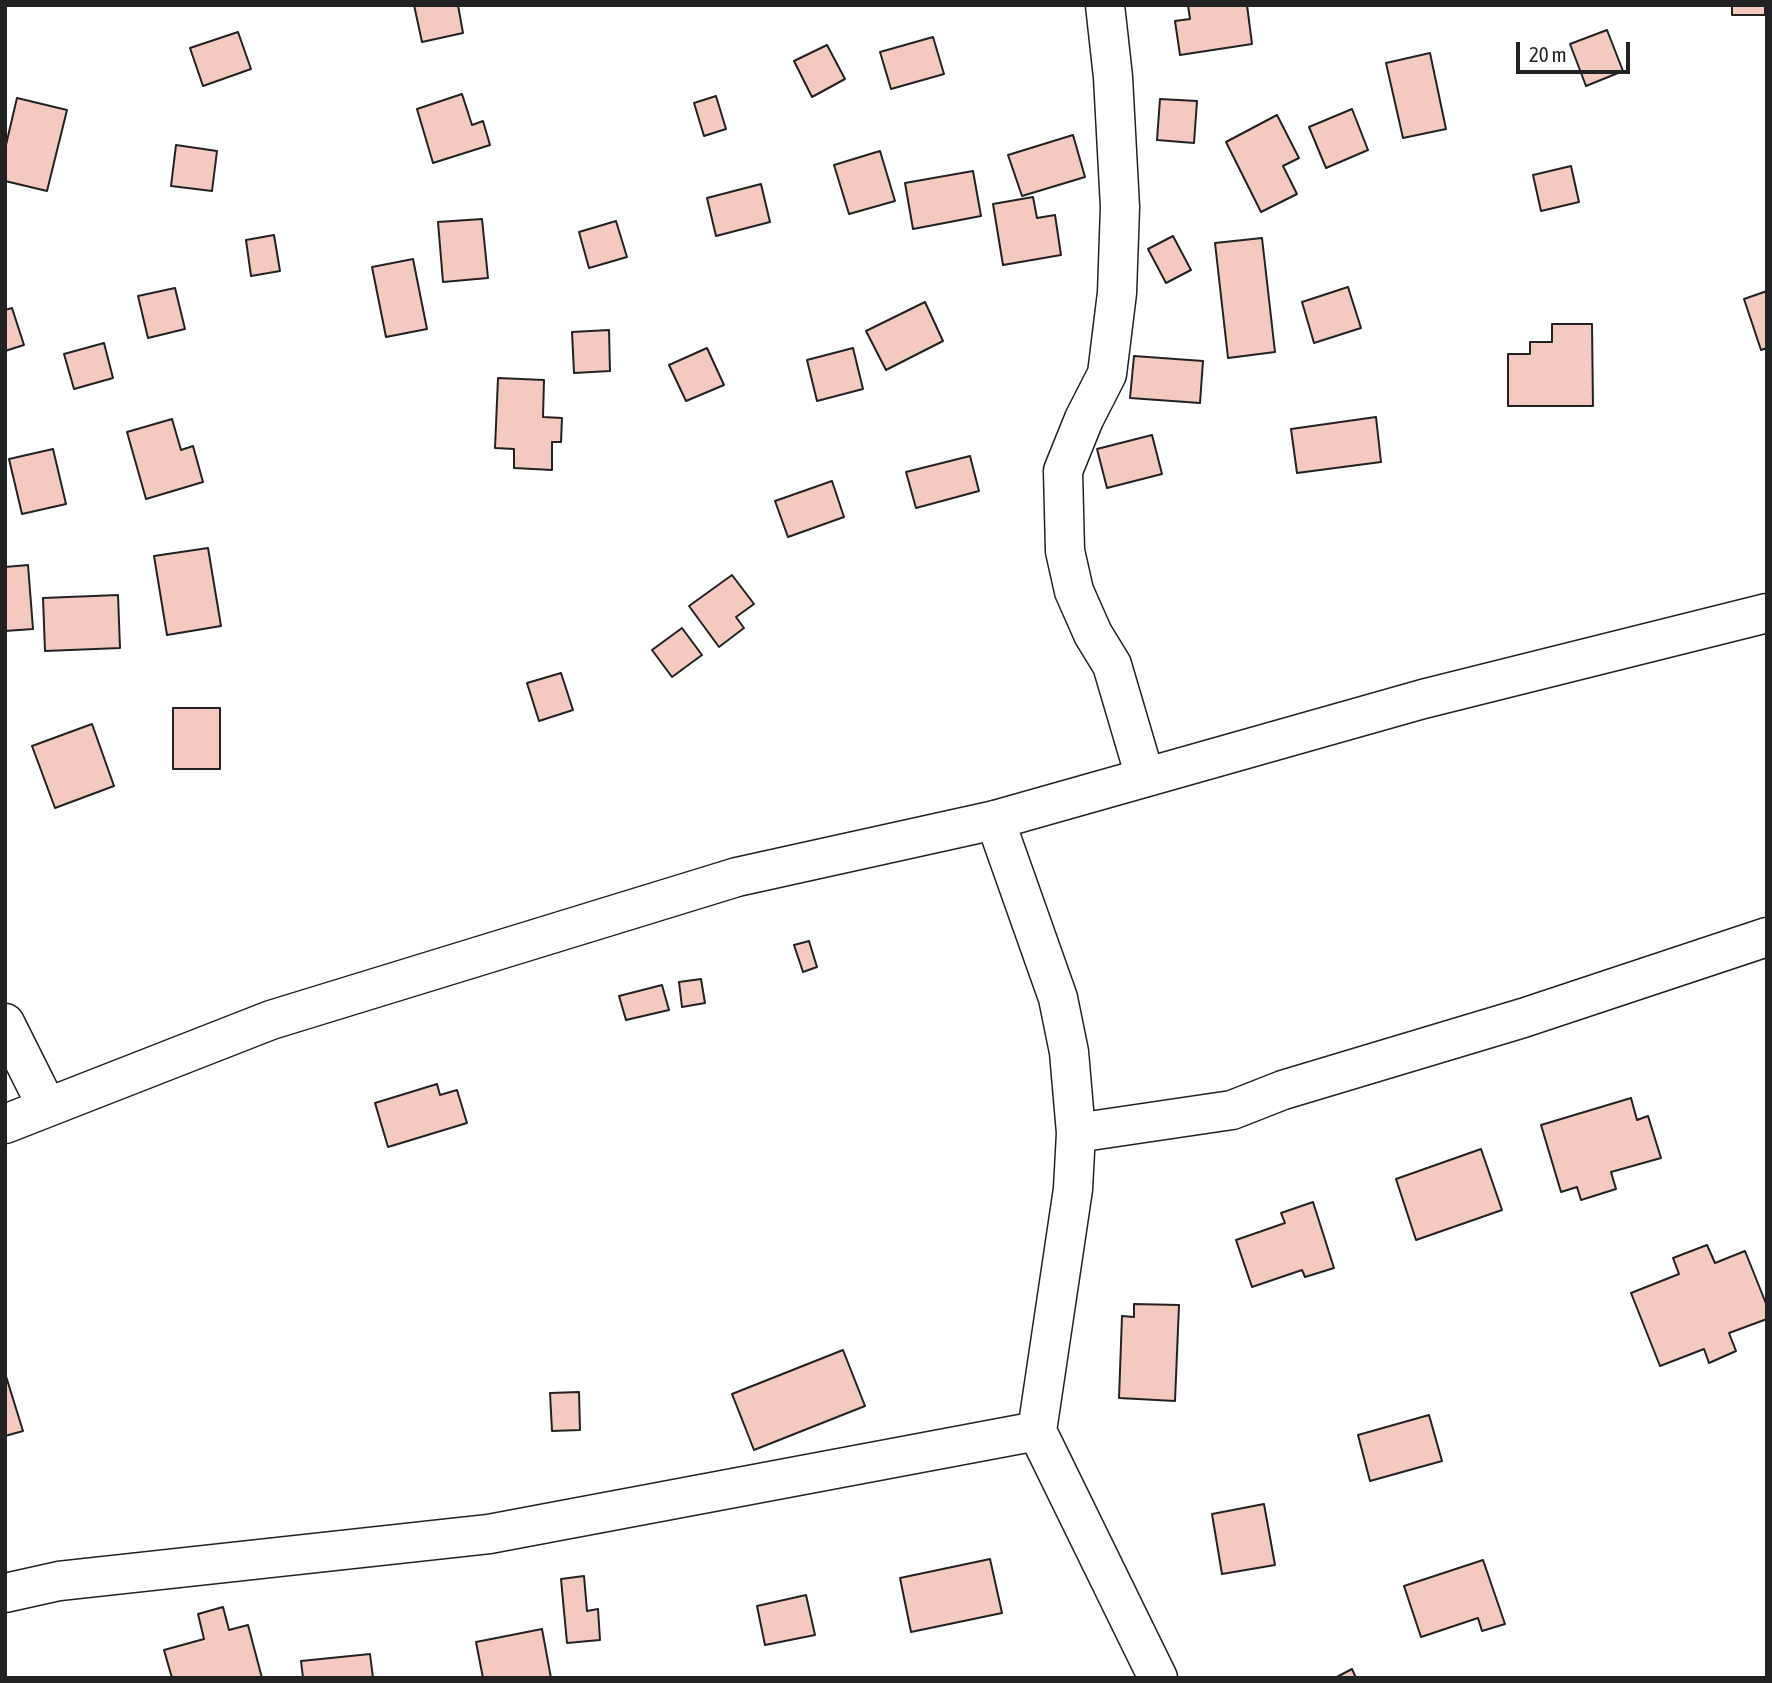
<!DOCTYPE html>
<style>
body{margin:0}
#map{position:relative;width:1772px;height:1683px;overflow:hidden;background:#fff;font-family:"Asap Condensed",sans-serif}
canvas{display:block}
.frame{position:absolute;inset:0;border:7px solid #222;pointer-events:none}
.scale{position:absolute;left:1516px;top:42px;width:114px;height:32px;box-sizing:border-box;border:4px solid #222;border-top:0;padding-left:9px;font-size:21px;line-height:24px;white-space:nowrap;color:#222;-webkit-text-stroke:5px #fff;paint-order:stroke}
</style>
<div id="map">
<canvas width="1772" height="1683"></canvas>
<div class="frame"></div>
<div class="scale">20 m</div>
</div>
<script>
const ctx = document.querySelector('canvas').getContext('2d');
ctx.lineJoin = 'round';
function paint(path, color) {
  ctx.fillStyle = color;
  ctx.fill(path, 'evenodd');
}
function stroke(path, color, width, dash) {
  ctx.strokeStyle = color;
  ctx.lineWidth = width;
  ctx.lineCap = dash ? 'butt' : 'round';
  ctx.setLineDash(dash || []);
  ctx.stroke(path);
}
const building = new Path2D(`
 M414,5H458L463,33L422,42Z
 M1188,5H1247L1252,44L1180,55L1175,21L1190,19Z
 M1732,5H1765V15H1732Z
 M1607,30L1623,71L1586,86L1570,44Z
 M238,32L251,69L203,86L190,48Z
 M933,37L944,74L891,89L880,52Z
 M827,45L845,79L812,97L794,61Z
 M1430,53L1446,129L1403,138L1386,63Z
 M462,94L472,125L483,121L490,145L433,163L417,109Z
 M716,96L726,129L704,136L694,103Z
 M17,98L67,110L47,191L5,181V149Z
 M1160,99L1197,101L1194,143L1157,140Z
 M1352,109L1368,150L1326,168L1309,127Z
 M1277,115L1299,158L1283,166L1297,194L1261,212L1226,142Z
 M1073,135L1085,177L1022,196L1008,155Z
 M176,145L217,151L212,191L171,186Z
 M880,151L895,201L849,214L834,165Z
 M1571,166L1579,202L1541,211L1533,175Z
 M973,171L981,216L913,229L905,183Z
 M761,184L770,222L716,236L707,198Z
 M1033,197L1037,218L1055,215L1061,255L1003,265L993,204Z
 M482,219L488,278L443,282L438,222Z
 M616,221L627,257L589,268L579,232Z
 M274,235L280,271L251,276L246,240Z
 M1173,236L1191,270L1166,283L1148,249Z
 M1262,238L1275,352L1228,358L1215,243Z
 M413,259L427,329L386,337L372,267Z
 M1348,287L1361,328L1314,343L1302,302Z
 M175,288L185,329L148,338L138,296Z
 M1767,291V348L1761,350L1744,299Z
 M925,302L943,341L886,370L866,331Z
 M12,308L24,345L5,351V310Z
 M1552,324H1592L1593,406H1508V354H1530V342H1552Z
 M609,330L610,371L574,373L572,332Z
 M104,343L113,378L74,389L64,354Z
 M707,348L724,385L686,401L669,365Z
 M853,348L863,389L817,401L807,360Z
 M1134,356L1203,361L1200,403L1130,398Z
 M498,378L544,380L543,417L562,418L561,442H552V470L514,468V449L495,448Z
 M1376,417L1381,462L1297,473L1291,429Z
 M172,419L181,450L193,446L203,482L146,499L127,432Z
 M1152,435L1162,474L1107,488L1097,449Z
 M53,449L66,504L22,514L9,459Z
 M970,456L979,491L916,508L906,472Z
 M832,481L844,517L788,537L775,501Z
 M208,548L221,626L167,635L154,556Z
 M28,565L33,629L5,631V567Z
 M732,575L754,604L736,617L744,628L719,647L689,606Z
 M118,595L120,648L45,651L43,598Z
 M682,628L702,655L672,677L652,650Z
 M561,673L573,710L539,721L527,683Z
 M173,708H220V769H173Z
 M92,724L114,786L55,808L32,746Z
 M809,941L817,967L803,972L794,945Z
 M701,979L705,1003L682,1007L679,982Z
 M662,985L669,1010L626,1020L619,996Z
 M437,1084L440,1095L457,1090L467,1123L388,1147L375,1103Z
 M1631,1098L1637,1120L1648,1116L1661,1158L1611,1172L1616,1189L1581,1200L1577,1187L1561,1192L1541,1125Z
 M1481,1149L1502,1210L1416,1240L1396,1179Z
 M1313,1202L1334,1268L1305,1277L1302,1270L1252,1287L1236,1240L1285,1223L1281,1213Z
 M1707,1245L1715,1263L1745,1251L1767,1306V1319L1729,1333L1736,1351L1709,1363L1704,1349L1660,1366L1631,1293L1679,1274L1673,1258Z
 M1134,1304L1179,1305L1175,1401L1119,1398L1122,1316L1134,1317Z
 M843,1350L865,1406L754,1450L732,1394Z
 M5,1373L23,1431L5,1436Z
 M579,1392L580,1430L552,1431L550,1393Z
 M1429,1415L1442,1461L1370,1481L1358,1435Z
 M1264,1504L1275,1565L1222,1574L1212,1514Z
 M990,1559L1002,1613L911,1632L900,1578Z
 M1483,1560L1505,1624L1482,1631L1478,1618L1421,1637L1404,1586Z
 M584,1576L587,1611L598,1609L600,1640L567,1643L561,1579Z
 M806,1595L815,1635L765,1645L757,1606Z
 M223,1607L229,1630L248,1625L262,1678H172L164,1650L204,1639L198,1614Z
 M542,1629L551,1678H483L476,1642Z
 M370,1654L373,1678H303L301,1661Z
 M1352,1669L1356,1678H1335Z`);
paint(building, '#f3c9c0');
stroke(building, '#222', 2);
const minor = new Path2D(`
 M1105,5L1113,77L1120,207L1117,293L1107,374L1084,419L1063,471L1065,551L1074,591L1093,634L1112,665L1145,777
 M995,820L1058,998L1069,1052L1076,1133L1073,1189L1037,1431L1158,1678
 M5,1023L47,1107
 M1076,1133L1232,1110L1283,1090L1523,1018L1767,937
 M5,1593L59,1581L489,1534L1037,1431`);
const major = new Path2D(`
 M5,1124L271,1020L737,877L995,820L1423,699L1767,613`);
stroke(minor, '#222', 41);
stroke(major, '#222', 41);
stroke(minor, '#fff', 38);
stroke(major, '#fff', 38);
</script>
